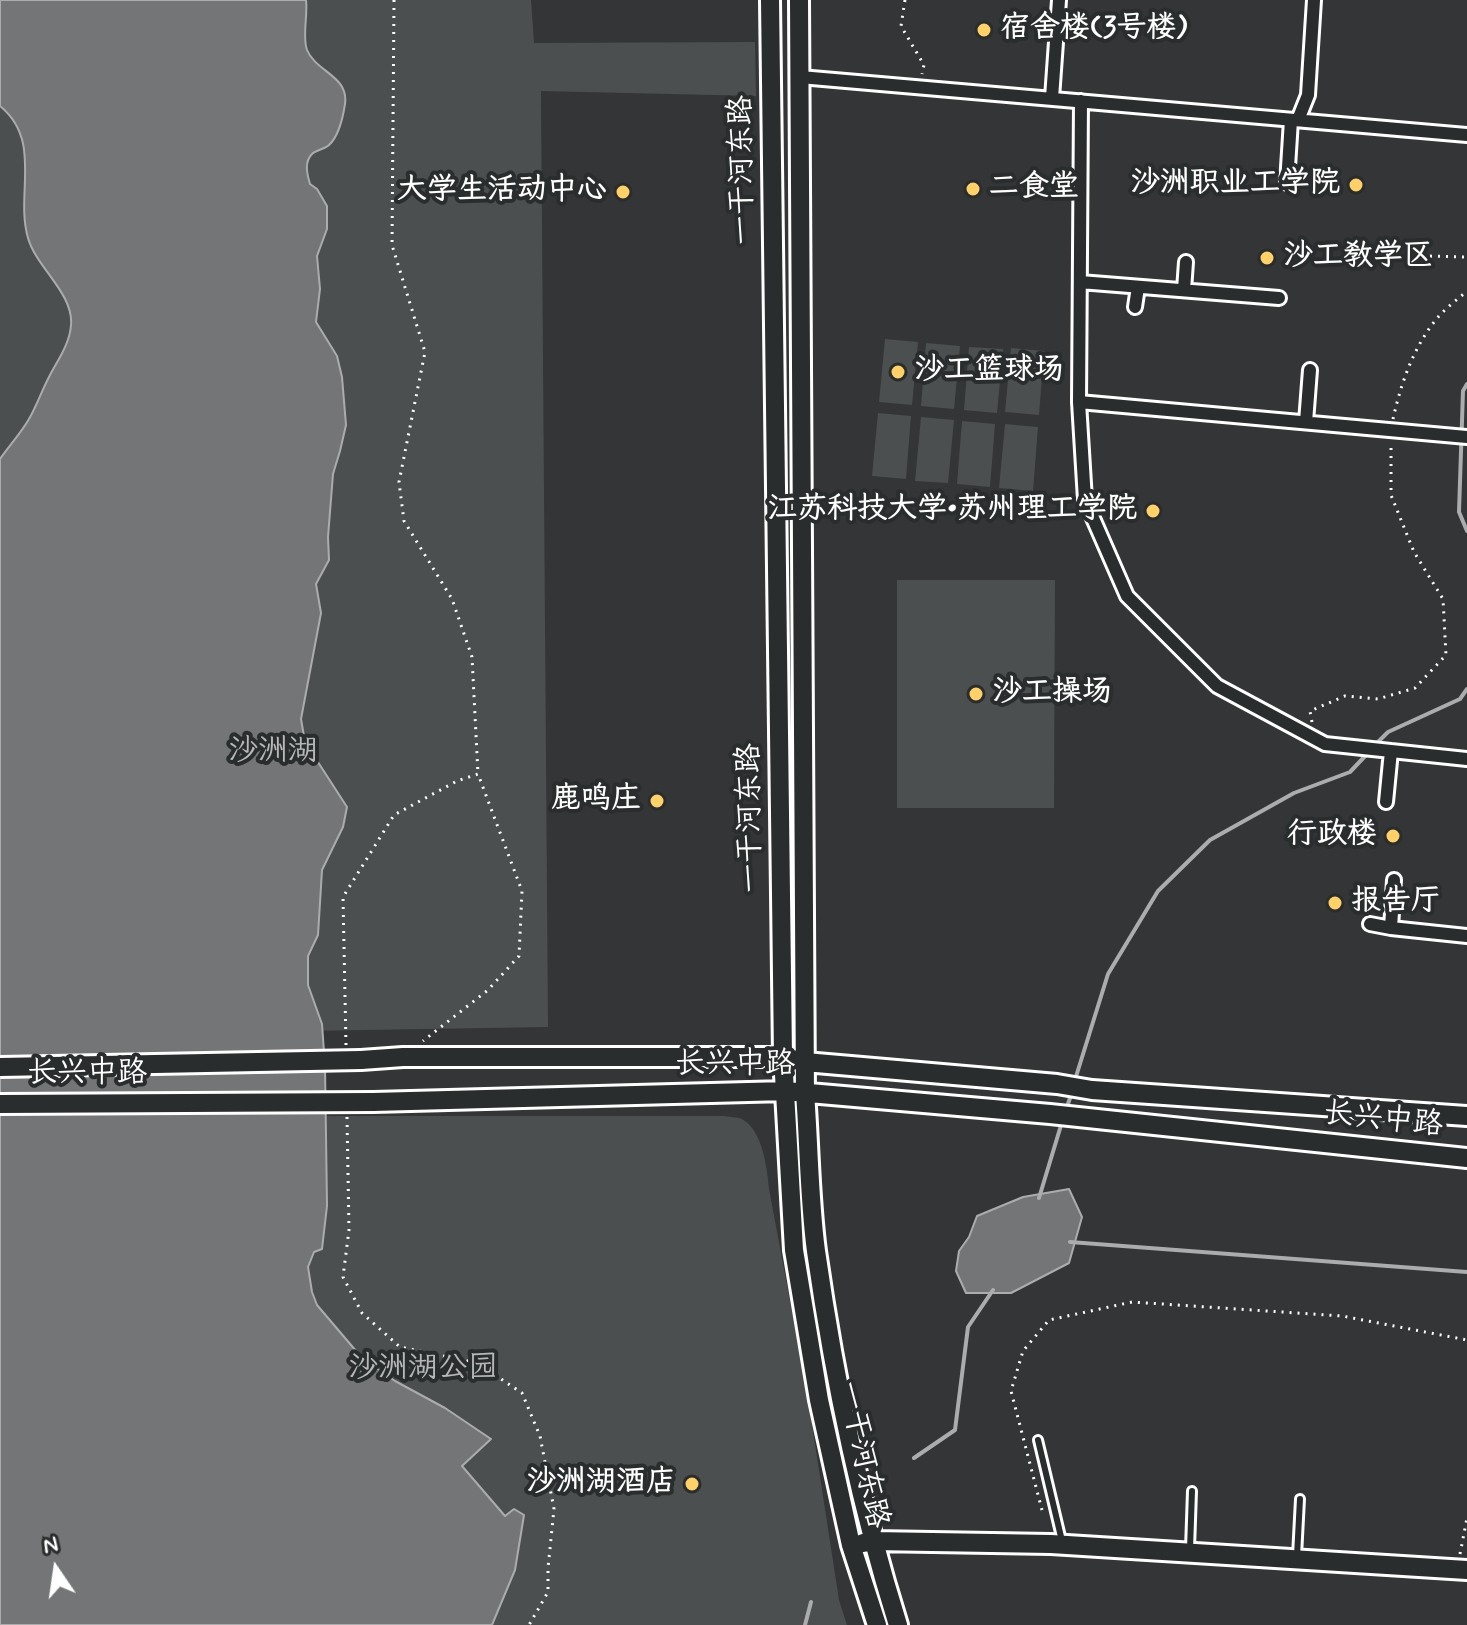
<!DOCTYPE html>
<meta charset="utf-8">
<style>
body{margin:0}
#map{position:relative;width:1467px;height:1625px;overflow:hidden;background:#333536;font-family:Mynerve,sans-serif}
canvas{display:block}
.north{position:absolute;left:16px;top:1529px;width:80px;height:80px;-webkit-text-stroke:6px #2a2d2e;paint-order:stroke;rotate:347deg;font-size:22px;font-weight:700;line-height:32px;text-align:center;color:#fff}
.north::after{content:'';display:block;margin:auto;width:28px;height:36px;background:#fff;clip-path:polygon(50% 0,100% 100%,50% 72%,0 100%)}
</style>
<div id="map">
<canvas width="1467" height="1625"></canvas>
<div class="north">N</div>
</div>
<script>
const ctx = document.querySelector('canvas').getContext('2d');
ctx.lineJoin = 'round';
function paint(path, color) {
  ctx.fillStyle = color;
  ctx.fill(path, 'evenodd');
}
function stroke(path, color, width, dash) {
  ctx.strokeStyle = color;
  ctx.lineWidth = width;
  ctx.lineCap = dash ? 'butt' : 'round';
  ctx.setLineDash(dash || []);
  ctx.stroke(path);
}
function drawText(font, color, halo, rows, align = 'center') {
  ctx.font = font + ' Mynerve,"LXGW WenKai TC",sans-serif';
  ctx.lineWidth = 8;
  ctx.setLineDash([]);
  ctx.textBaseline = 'middle';
  ctx.strokeStyle = halo;
  ctx.fillStyle = color;
  for (const [text, x, y, turn = 0] of rows) {
    ctx.save();
    ctx.translate(x, y);
    ctx.rotate((+turn || 0) * Math.PI / 180);
    ctx.textAlign = isNaN(turn) ? turn : align;
    if (halo) ctx.strokeText(text, 0, 0);
    ctx.fillText(text, 0, 0);
    ctx.restore();
  }
}
paint(new Path2D(`
 M0,0H531L534,43L755,42L756,96L541,91L548,1027L0,1036Z
 M885,339L918,342L912,405L879,402Z
 M926,343L960,346L954,409L921,406Z
 M969,347L1003,349L997,413L964,410Z
 M1011,348L1044,351L1039,415L1005,412Z
 M878,413L911,416L906,479L872,476Z
 M921,417L954,420L948,483L915,481Z
 M962,421L995,424L990,487L957,484Z
 M1005,424L1038,427L1033,491L999,488Z
 M897,580H1055L1054,808H897Z
 M0,1116H723C728,1117 737,1117 742,1119C763,1131 767,1168 769,1189L807,1392L839,1600L847,1625H0Z`), '#4c4f50');
const water = new Path2D(`
 M0,0H306C308,15 302,37 307,50C316,72 349,76 345,104C343,117 339,136 329,145C325,149 316,150 312,154C304,162 307,174 310,184L317,189L327,206V229L317,256L320,289L316,322L337,356L342,377L346,425L340,451L333,474L328,537L329,560L316,584L321,613L301,719L305,742L347,807L343,827L322,870L318,935L308,956V985L322,1024L325,1066L327,1206L322,1249L314,1252L308,1267L312,1292L317,1305L362,1358L395,1381L445,1408L491,1439L462,1466L505,1516L514,1509L524,1515L515,1570L492,1625H0V459C9,446 21,433 29,419C37,405 42,390 50,375C58,360 70,343 71,325C74,294 36,267 28,238C15,194 43,141 0,106Z
 M1069,1189L1082,1217L1069,1263L1011,1293H966L956,1271L959,1251L969,1237L977,1216L1023,1197Z`);
paint(water, '#737576');
stroke(water, '#abacad', 2);
stroke(new Path2D(`
 M1467,384L1463,391L1459,512L1467,531
 M1374,746L1388,732L1460,699L1467,689
 M1074,1083L1108,974L1158,891L1210,840L1294,793L1350,772L1368,753
 M1066,1110L1072,1092
 M1039,1198L1062,1122
 M1070,1242L1467,1272
 M914,1458L955,1430L968,1327L993,1290
 M805,1625L811,1602`), '#abacad', 4);
const lane = new Path2D(`
 M1038,1440L1062,1541
 M1190,1549L1192,1491
 M1297,1556L1300,1499`);
const street = new Path2D(`
 M800,77L1467,135
 M1052,98L1059,0
 M1081,101L1079,402L1085,500L1127,596L1217,686L1325,744L1467,759
 M1298,120L1308,95L1314,0
 M1287,183L1291,120
 M1080,282L1279,298
 M1184,290L1186,262
 M1135,307L1138,287
 M1079,402L1467,437
 M1306,422L1310,370
 M1386,802L1391,751
 M1370,924L1391,928L1467,936
 M1391,928L1394,880`);
const secondary = new Path2D(`
 M770,0L783,1057L794,1250L819,1400L851,1545L877,1625
 M799,0L805,1093C809,1145 809,1199 816,1251C834,1377 860,1504 898,1625
 M361,1060L403,1057H783L805,1062L1057,1084L1092,1090L1467,1116
 M373,1102L786,1091L1050,1114L1467,1158
 M863,1543L873,1541L1051,1544L1467,1570`);
stroke(lane, '#fff', 12);
stroke(street, '#fff', 18);
stroke(secondary, '#fff', 24);
stroke(new Path2D(`
 M394,0L392,245L425,352L399,482L404,521L452,599L472,657L478,774
 M905,0L901,26L924,65L922,74
 M1342,254L1467,257
 M1393,419C1401,383 1414,345 1439,316C1447,307 1458,299 1467,291
 M1312,722L1310,711L1345,696L1378,699L1415,688L1446,655L1443,599L1414,552L1391,495V443
 M346,1045L343,897L394,815L457,781L478,774L522,891L519,956L488,990L423,1041
 M347,1117L349,1230L343,1277L362,1313L400,1347L477,1363L522,1393L540,1436L554,1509L548,1568V1592L529,1625
 M1042,1510L1011,1391L1023,1351L1049,1320L1132,1302L1342,1316L1467,1340
 M1460,1554L1467,1518`), '#fff', 3, [2, 6]);
stroke(lane, '#2a2d2e', 6);
stroke(street, '#2a2d2e', 12);
stroke(secondary, '#2a2d2e', 18);
const secondaryBridge = new Path2D(`
 M0,1067L361,1060
 M0,1104L373,1102`);
stroke(secondaryBridge, '#fff', 24, []);
stroke(secondaryBridge, '#2a2d2e', 18);
for (const [x, y, r, color] of [
 [984,30,8,"#ffd166"],
 [1356,185,8,"#ffd166"],
 [973,189,8,"#ffd166"],
 [623,192,8,"#ffd166"],
 [1267,258,8,"#ffd166"],
 [898,372,8,"#ffd166"],
 [1153,511,8,"#ffd166"],
 [976,694,8,"#ffd166"],
 [657,801,8,"#ffd166"],
 [1393,836,8,"#ffd166"],
 [1335,903,8,"#ffd166"],
 [692,1484,8,"#ffd166"]
]) {
  const dot = new Path2D();
  dot.arc(x, y, r, 0, 2 * Math.PI);
  ctx.fillStyle = color;
  ctx.fill(dot);
  stroke(dot, '#2a2d2e', 3);
}
drawText('bold 30px', '#fff', '#2a2d2e', [
 ["宿舍楼(3号楼)",1000,30],
 ["沙洲职业工学院",1340,185,"right"],
 ["二食堂",989,189],
 ["大学生活动中心",607,192,"right"],
 ["沙工教学区",1283,258],
 ["沙工篮球场",914,372],
 ["江苏科技大学•苏州理工学院",1137,511,"right"],
 ["沙工操场",992,694],
 ["鹿鸣庄",641,801,"right"],
 ["行政楼",1377,836,"right"],
 ["报告厅",1351,903],
 ["沙洲湖酒店",676,1484,"right"]
], 'left');
drawText('30px', '#fff', '#2a2d2e', [
 ["一干河东路",744,170,-91],
 ["一干河东路",752,818,-91],
 ["长兴中路",735,1066],
 ["长兴中路",87,1075],
 ["长兴中路",1383,1121,6],
 ["一干河东路",861,1455,78]
]);
drawText('30px', '#b7b9b9', '#2a2d2e', [
 ["沙洲湖",273,753],
 ["沙洲湖公园",423,1370]
]);
</script>
